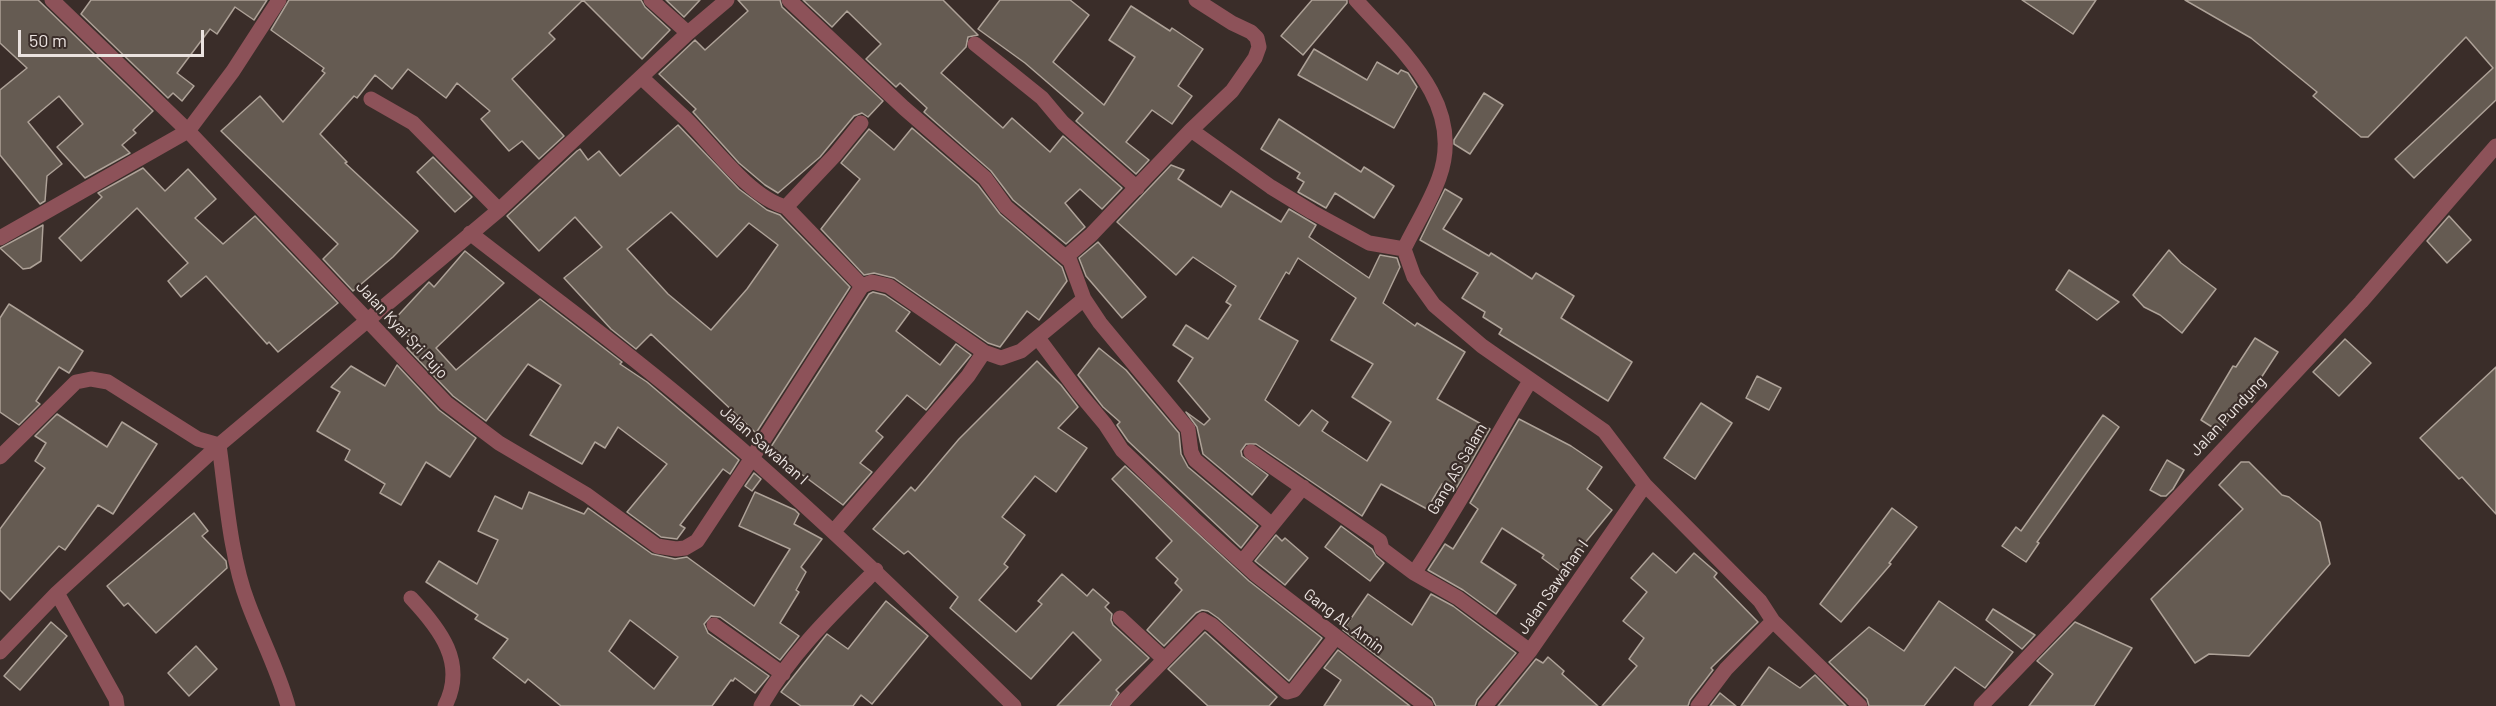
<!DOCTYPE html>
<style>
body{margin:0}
#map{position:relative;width:2496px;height:706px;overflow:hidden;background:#3a2d29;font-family:Barlow,sans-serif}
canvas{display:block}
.scale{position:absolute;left:18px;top:30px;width:186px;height:27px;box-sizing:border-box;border:3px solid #ebe3e0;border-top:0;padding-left:8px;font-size:18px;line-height:21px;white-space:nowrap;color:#ebe3e0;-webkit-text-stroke:4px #3a2d29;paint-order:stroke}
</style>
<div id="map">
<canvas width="2496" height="706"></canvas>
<div class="scale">50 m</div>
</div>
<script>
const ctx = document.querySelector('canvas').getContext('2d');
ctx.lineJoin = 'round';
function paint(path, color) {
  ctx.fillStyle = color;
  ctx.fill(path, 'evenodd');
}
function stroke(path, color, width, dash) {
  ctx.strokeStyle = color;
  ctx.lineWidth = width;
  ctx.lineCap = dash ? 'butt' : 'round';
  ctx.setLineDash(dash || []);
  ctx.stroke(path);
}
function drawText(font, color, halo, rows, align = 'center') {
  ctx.font = font + ' Barlow,sans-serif';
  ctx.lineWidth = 4.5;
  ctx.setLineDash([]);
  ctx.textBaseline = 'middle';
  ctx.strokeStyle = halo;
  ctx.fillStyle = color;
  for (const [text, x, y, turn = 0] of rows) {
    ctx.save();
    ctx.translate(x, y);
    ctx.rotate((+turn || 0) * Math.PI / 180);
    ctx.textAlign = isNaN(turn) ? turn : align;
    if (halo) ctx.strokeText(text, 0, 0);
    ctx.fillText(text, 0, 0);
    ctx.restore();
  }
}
const building = new Path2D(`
 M0,0H38L153,111L133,130L136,133L122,145L130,153L85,178L57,147L83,124L59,96L28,122L62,164L47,176L45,201L40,204L0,155V90L27,68L0,43Z
 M91,0H267L254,20L235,7L217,34L210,29L177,73L194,86L182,101L173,93L168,98L81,14Z
 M289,0H641L645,7L670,30L642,59L583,0L549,33L555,39L512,79L564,136L539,159L522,141L509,151L481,119L490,111L457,83L446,98L408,69L392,89L375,75L357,98L354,96L320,134L347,162L345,163L418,231L393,257L353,291L323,259L338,244L221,131L260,96L283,122L325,73L322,71L324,68L271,30Z
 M666,0H700L684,17Z
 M738,0H780L782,7L883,101L868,117L862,113L854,116L820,157L778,193L765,185L739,163L693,112L696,109L659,74L695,40L705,50L748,11Z
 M803,0H943L978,35L968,37L966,47L941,73L1003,128L1012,118L1050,152L1063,136L1122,188L1102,209L1080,189L1065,203L1085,227L1066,244L1013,200L991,171L924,112L927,108L900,83L896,87L866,59L881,44L847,11L832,27Z
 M1000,0H1070L1089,15L1053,62L1104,105L1135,57L1109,40L1131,6L1170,31L1172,28L1203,49L1178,86L1192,96L1172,124L1152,110L1126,142L1149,160L1136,174L1076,121L1083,113L1025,63L978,29Z
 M1312,0H1347V3L1303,55L1281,36Z
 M2022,0H2096L2073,34Z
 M2185,0H2496V100L2414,178L2395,159L2493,68L2466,37L2368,137H2361L2313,96L2317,92L2251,38Z
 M1314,49L1367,80L1377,62L1398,74L1401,70L1408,73L1417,87L1394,128L1298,75Z
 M1484,93L1503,105L1470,154L1454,144V140Z
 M1279,119L1361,172L1364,167L1394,186L1374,218L1335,193L1326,208L1298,192L1304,182L1297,178L1300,173L1261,149Z
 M678,125L739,189L767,210L780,215L850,287L756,433L651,334L636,349L611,329L564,278L602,247L575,217L539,251L507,216L577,151L580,149L588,160L599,151L620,176ZM671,212L717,257L749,223L778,245L747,289L711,330L668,294L627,249Z
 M912,128L978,185L1000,214L1062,267L1067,281L1039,320L1027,311L1000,347L988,343L894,278L874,273L864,275L821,229L860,179L841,163L869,129L894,150Z
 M433,157L472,197L455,212L417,172Z
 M1171,165L1184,170L1178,179L1221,207L1231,191L1281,222L1289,209L1316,225L1309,237L1369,278L1380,255L1397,258L1400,267L1383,303L1415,326L1417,323L1465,352L1437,399L1490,429L1454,492L1442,484L1427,509L1381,484L1362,516L1256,444H1246L1241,451L1242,456L1268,475L1252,495L1203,454L1197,427L1186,412L1204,425L1210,419L1178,381L1193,358L1173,345L1186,325L1208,339L1231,305L1226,302L1236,286L1193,257L1176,275L1117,222ZM1298,258L1356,298L1331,340L1373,364L1352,397L1391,422L1367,461L1322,431L1328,422L1312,410L1299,426L1265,400L1298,341L1259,319L1286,272L1289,274Z
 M143,168L165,191L188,169L216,199L195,218L223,244L255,216L338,303L278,352L269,342L267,344L206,276L181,297L168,281L188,263L137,208L81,261L59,238L102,197L98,193Z
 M1445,189L1462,199L1443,229L1489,256L1491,253L1532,279L1536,273L1574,296L1561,318L1632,362L1608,401L1499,334L1502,329L1483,317L1485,312L1462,298L1478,273L1420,240Z
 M2449,216L2471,240L2447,263L2427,241Z
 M43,225L41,261L30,268L23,269L0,248Z
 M1098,242L1146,297L1122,318L1086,276L1079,258Z
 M2169,250L2181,263L2216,289L2182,333L2160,315L2144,307L2133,295Z
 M465,251L504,283L436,348L456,370L540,299L622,362L620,364L647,382L739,460L730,474L723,469L680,525L685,528L677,539L661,537L627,512L667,464L618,427L605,448L595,442L582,464L530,435L561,385L528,364L486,421L453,396L407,348L412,340L392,322L429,282L434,287Z
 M2069,270L2119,302L2097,320L2056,290Z
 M873,292L885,295L910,312L896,331L940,365L956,344L971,355L926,410L907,395L876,431L883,437L860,463L872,472L843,505L769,450L869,294Z
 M9,304L83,351L69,373L59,367L36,401L40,404L19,425L0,412V318Z
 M2255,338L2278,352L2259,381L2263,383L2252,402L2243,397L2220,432L2201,420L2233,366L2236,367Z
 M2345,339L2371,363L2339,396L2313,372Z
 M1099,348L1126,370L1179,433L1181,454L1188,467L1258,526L1241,548L1128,441L1117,425L1120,422L1103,407L1078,375Z
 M1037,361L1061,385L1078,407L1058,428L1087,448L1056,492L1035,476L1002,517L1025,535L1004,564L1008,567L979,600L1016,632L1042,604L1038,601L1062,574L1087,596L1093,589L1109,603L1105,607L1112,614L1111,620L1113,625L1149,658L1116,690L1119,693L1110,706H1057L1101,660L1073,632L1031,679L950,608L958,597L908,551L904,554L873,529L911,487L915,491L959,439Z
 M397,365L439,410L476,438L450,477L426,462L401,505L380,493L385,484L345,460L350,450L317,431L340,392L331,387L351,366L385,386Z
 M2496,367V514L2462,477L2459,479L2420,438Z
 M1757,376L1781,388L1769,410L1746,398Z
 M1701,403L1732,423L1695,479L1664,458Z
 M57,414L107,447L122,422L157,444L113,514L98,505L65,550L59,546L10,600L0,590V529L45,468L35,461L46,443L35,436Z
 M2103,415L2119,427L2037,542L2039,543L2026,562L2002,546L2016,527L2021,531Z
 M1519,419L1571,446L1602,467L1587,489L1612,510L1561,572L1542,558L1544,555L1502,528L1481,562L1516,585L1496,614L1463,590L1428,570L1445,544L1453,549L1478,509L1470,503Z
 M2167,460L2184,470L2173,489L2166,496H2161L2150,490Z
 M2241,462H2249L2282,495L2289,497L2320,522L2330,564L2249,656L2209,654L2195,663L2151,599L2243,509L2219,485Z
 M1125,466L1249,581L1322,638L1289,681L1218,618L1208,611L1202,610L1196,613L1164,646L1147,630L1182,590L1175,583L1178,579L1156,558L1172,541L1112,479Z
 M754,473L761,479L752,491L745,486Z
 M529,492L584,514L588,508L652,554L675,559L687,557L754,606L790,549L739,526L755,492L795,510L799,514L794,524L822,539L801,567L806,572L796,590L799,592L780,623L799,636L780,660L720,617L711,616L704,624L708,633L769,676L755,693L735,678L733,681L731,680L712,706H561L528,679L525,683L493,658L508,639L475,619L478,615L426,582L439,561L477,584L498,540L478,531L495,496L522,509ZM630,620L678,657L654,689L609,651Z
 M1892,508L1917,527L1889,563L1891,564L1841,622L1820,604Z
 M194,513L208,531L202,536L226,561L227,568L156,633L128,603L124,606L107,586Z
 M1341,526L1372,549L1376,556L1384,563L1370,581L1325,547Z
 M1276,535L1282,541L1285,538L1308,558L1285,585L1255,561Z
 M1653,553L1676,573L1694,553L1717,573L1714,577L1758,622L1711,668L1713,670L1690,700L1688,706H1602L1637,666L1629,659L1644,638L1623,621L1647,592L1631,578Z
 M1368,594L1412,625L1431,594L1453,606L1516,653L1477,700L1475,706H1436L1432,698L1343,630Z
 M886,601L928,636L872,704L861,695L853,706H801L781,692L827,634L848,649Z
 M1939,601L2013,652L1985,688L1955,667L1924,706H1869L1867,699L1829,662L1869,627L1904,651Z
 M1993,609L2035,635L2022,649L1986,620Z
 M51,622L67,636L20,690L4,676Z
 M2075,622L2132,648L2094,706H2029L2053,674L2037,661Z
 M1205,632L1277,697L1269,706H1208L1168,669Z
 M196,646L217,669L189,696L168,673Z
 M1338,650L1410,706H1324L1341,680L1324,668Z
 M1548,657L1564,671L1562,674L1598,706H1498L1536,659L1543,663Z
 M1769,667L1800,688L1815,675L1846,706H1741Z
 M1720,693L1736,706H1710Z`);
paint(building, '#655b52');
stroke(building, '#aea298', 1.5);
stroke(new Path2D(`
 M52,0L188,131L446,403L499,443L587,495L657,546L676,549L685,548L697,541L752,458L862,286L872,282L889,286L984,352
 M651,0L688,33
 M789,0L904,108L985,178L1006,207L1070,261L1084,299L1100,323L1188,429L1191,452L1195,460L1272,525
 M1356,0C1401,50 1466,104 1439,178C1430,203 1415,226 1404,249L1414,277L1434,305L1482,346L1604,431L1645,485L1760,601L1773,621L1860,706
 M975,44L1042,98L1063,123L1137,188
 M642,78C656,91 671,105 686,119C712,145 750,198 786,207L835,155L861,123
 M371,99L413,123L499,210
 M1191,130L1271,187L1312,212L1369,243L1404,249
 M786,207L862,286
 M470,233C539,287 611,339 678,395C796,493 905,599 1014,706
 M0,238L188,131L233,71L279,0
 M1066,257L1091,235L1191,130L1232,91L1255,58L1259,47L1257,38L1251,32L1232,23L1196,0
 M1038,338L1079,393L1105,424L1122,450L1193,518L1255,574L1426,706
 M219,445C226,495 230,556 248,603C261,638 278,670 288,706
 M1251,452L1380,541L1382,549L1414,573L1458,598L1530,651
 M0,457L76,382L91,379L108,382L198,439L219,445L499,210L688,33L727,0
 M834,531L968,376L984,352L1001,358L1021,351L1084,299
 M1242,562L1303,487
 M1414,573C1456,511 1491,445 1530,381
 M57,593L116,699L117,706
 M411,598C440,629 467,663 445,706
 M1120,618L1164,659
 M714,625L783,674
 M0,652L57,593L219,445
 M761,706C790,654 834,612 876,570
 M1119,706L1203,620L1212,625L1287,692L1294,690L1335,638
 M1485,706L1530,651L1645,485
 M1698,706L1726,669L1773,621
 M1981,706L2075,608L2361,302L2496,146`), '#8d5259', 15);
drawText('16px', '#ebe3e0', '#3a2d29', [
 ["Jalan Kyai Sri Pujo",402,330,47],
 ["Jalan Pundung",2228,416,-47],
 ["Jalan Sawahan I",764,445,41],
 ["Gang AS Salam",1457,469,-60],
 ["Jalan Sawahan I",1553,587,-55],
 ["Gang AL Amin",1344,621,37]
]);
</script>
